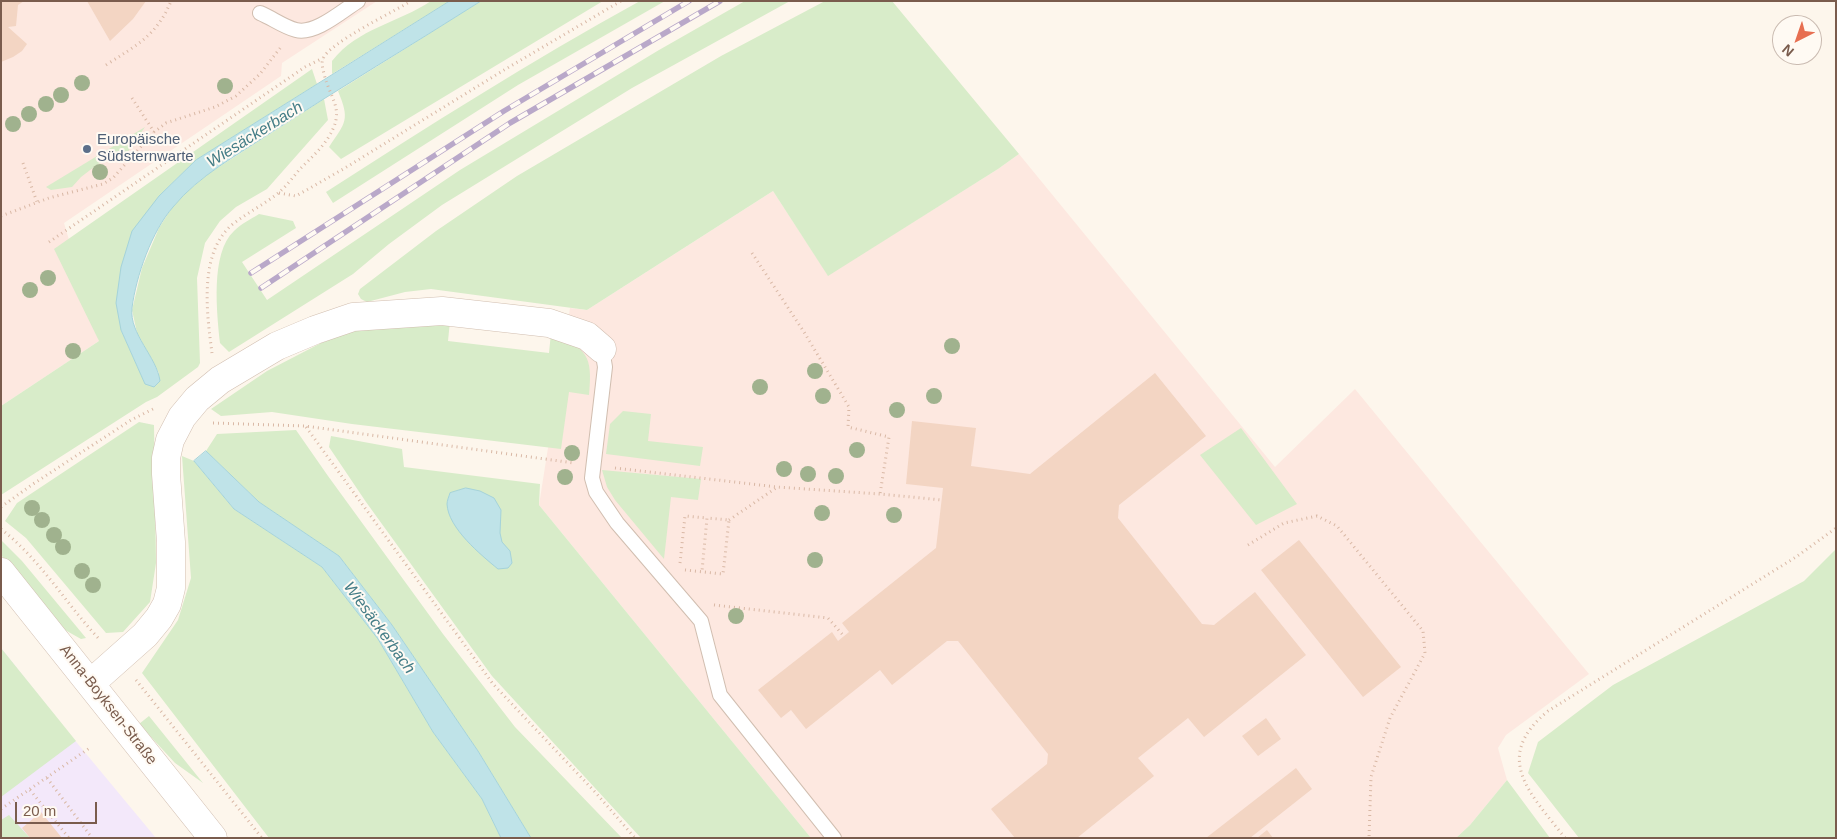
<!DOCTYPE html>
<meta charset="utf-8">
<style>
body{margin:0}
#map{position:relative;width:1837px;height:839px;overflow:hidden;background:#fdf6ec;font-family:Helvetica,sans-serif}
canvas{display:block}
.frame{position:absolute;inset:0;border:2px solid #7a5c4d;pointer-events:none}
.north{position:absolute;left:1772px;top:15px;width:50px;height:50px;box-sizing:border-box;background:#fffaf3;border:1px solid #cabbb1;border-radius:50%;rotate:221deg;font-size:14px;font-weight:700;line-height:20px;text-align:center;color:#7a5c4d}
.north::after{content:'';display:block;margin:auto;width:18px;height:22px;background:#e76f51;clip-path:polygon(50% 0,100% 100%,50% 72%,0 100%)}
.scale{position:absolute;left:15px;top:802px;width:82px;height:22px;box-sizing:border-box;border:2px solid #7a5c4d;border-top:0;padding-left:6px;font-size:15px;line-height:18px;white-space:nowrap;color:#7a5c4d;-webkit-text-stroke:4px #fffaf3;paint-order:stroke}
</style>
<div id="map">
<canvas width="1837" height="839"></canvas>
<div class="frame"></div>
<div class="north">N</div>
<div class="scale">20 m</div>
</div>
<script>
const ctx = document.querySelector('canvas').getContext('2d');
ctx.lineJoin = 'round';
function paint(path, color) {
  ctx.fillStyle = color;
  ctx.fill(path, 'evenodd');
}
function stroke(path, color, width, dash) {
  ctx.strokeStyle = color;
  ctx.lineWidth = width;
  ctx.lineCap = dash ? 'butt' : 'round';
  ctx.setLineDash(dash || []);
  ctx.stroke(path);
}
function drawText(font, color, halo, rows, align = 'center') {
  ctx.font = font + ' Helvetica,sans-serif';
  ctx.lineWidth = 4;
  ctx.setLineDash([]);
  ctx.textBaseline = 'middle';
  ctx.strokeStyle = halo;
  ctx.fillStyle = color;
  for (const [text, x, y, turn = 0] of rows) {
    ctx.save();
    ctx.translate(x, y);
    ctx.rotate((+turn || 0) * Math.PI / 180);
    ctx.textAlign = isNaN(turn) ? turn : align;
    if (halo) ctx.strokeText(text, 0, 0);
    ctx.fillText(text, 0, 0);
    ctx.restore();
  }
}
paint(new Path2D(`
 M1,1H377L282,63L281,76L64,223L99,341L1,406Z
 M1019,154L1275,467L1355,389L1589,674L1506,735L1498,748L1507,780L1470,825L1456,838H811L539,505L570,308L587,310L773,191L828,275L998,169Z`), '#fde8e0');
paint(new Path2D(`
 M1,648L68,732L156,838H1Z`), '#f3e8fa');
paint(new Path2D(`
 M431,1H450L332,74V61C358,28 398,23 431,1Z
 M481,1H603L341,159L329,147C346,122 350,120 338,91Z
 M640,1H665L518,85L333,203L326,192C429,126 532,60 640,1Z
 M745,1H790L632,88L442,205L389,244L353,274L229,352L220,343C217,314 210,253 234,231C241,224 251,219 259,214L293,221L296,228L242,262L267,300L460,170L659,50Z
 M825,1H892L1019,154L998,169L828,276L773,191L587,310L431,289L405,292L367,302L361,299L358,294L360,289L436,231L517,176L721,56Z
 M312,69L317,84L196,160L159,196L121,330L145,383L159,373L137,333L132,310L142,268L159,228L171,209L184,194L208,174L324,99L328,120L267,189L236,207L220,221L205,243L197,278L200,363L198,367L157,397L146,402L1,495V406L99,341L54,249Z
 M145,127L127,153L98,164L81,177L72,187L51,190L46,187Z
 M450,321L448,341L549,353L551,333C587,349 593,355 589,395L569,392L561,449L352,424L272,412L221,416L211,409L267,371L321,343L360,328Z
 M623,411L651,414L648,441L703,447L700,466L606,454L610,424Z
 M139,422L154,425L156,563L150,602L123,632L106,633L26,538L5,521L17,503Z
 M1241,428L1297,504L1256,525L1200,455Z
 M296,430L328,476L443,634L515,727L622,838H531L478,751L392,625L339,556L259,502L206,451L217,434Z
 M331,436L402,449L404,467L540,484L539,505L811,838H641L492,676L366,502L329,447Z
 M182,456L194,461L234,509L322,567L378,639L433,732L482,799L501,838H269L142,673L178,620L191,578Z
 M602,470L701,479L698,500L671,497L664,559L615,500L607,487Z
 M1,540L22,561L86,638L81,639L65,630L52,615L1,555Z
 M1836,549V838H1579L1528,773L1538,742L1613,685L1804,581Z
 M1,648L76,741L1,797Z
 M149,716L203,783L175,763L139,724Z
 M1507,780L1550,838H1456L1470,825Z
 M9,815L30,838H1V820Z`), '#d8ecc9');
const water = new Path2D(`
 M450,1H481C412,45 341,87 272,132C238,155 199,175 173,207C152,231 136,276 132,308C129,334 157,357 160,381L154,387L145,384L121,330L116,303L121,267L132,231L159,196L196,160Z
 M206,451L259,502L339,556L392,625L478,751L531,838H501L482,799L433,732L378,639L322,567L234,509L194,461Z
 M466,488L480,491L494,498L501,510L500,533L502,542L510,551L512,563L508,568L498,569C481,555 448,528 447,504C447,501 449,496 450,493Z`);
paint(water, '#bfe3e8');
stroke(water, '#a5d3da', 1);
paint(new Path2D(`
 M1,1H24L18,5L16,26L8,27L27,44L22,51L13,57L1,62Z
 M87,1H146L133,19L110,41Z
 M1155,373L1206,436L1119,505L1118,518L1202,624L1214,625L1255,592L1306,655L1204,737L1188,718L1138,758L1154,776L1077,838H1015L991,809L1047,764L1048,754L958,641H947L892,685L880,670L806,729L791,710L781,718L758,690L832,632L838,641L849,632L842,623L936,548L943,488L906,484L912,421L976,428L971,466L1030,474Z
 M1299,540L1401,667L1363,697L1261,570Z
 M1266,718L1281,739L1258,756L1242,736Z
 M1296,768L1312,789L1250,838H1206Z
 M41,812L62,838H30L22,828Z
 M1267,830L1273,838H1257Z`), '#f3d5c3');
const lane = new Path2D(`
 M260,13C272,18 284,27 296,30C315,35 342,11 358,1
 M602,349L605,367L592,478L596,492L617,523L701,621L720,695L834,838`);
const street = new Path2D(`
 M1,572L213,838
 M91,683L145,635L159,618L167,604L171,588V542L166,474V458L170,440L182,417L197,399L220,380L277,346L315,330L353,317L442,311L549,323L587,336L602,349`);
stroke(lane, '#d1beb0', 16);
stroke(street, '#d1beb0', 29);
stroke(new Path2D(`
 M106,65C135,46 157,36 171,1
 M132,98L154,132
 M23,163L37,202
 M279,193L296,196L345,168L504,70L621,1
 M1,216L49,198L103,184L113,178L154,132L166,123L215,107L236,96L260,74L281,47
 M49,242L305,67L323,58
 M752,253L804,332L849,407L848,427L889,437L880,494
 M212,353C207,315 198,252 233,224C247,213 263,205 277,194C286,187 293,177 300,169C310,159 321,149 328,138C346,110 331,101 324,74C323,69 321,63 323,59C327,44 395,11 411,1
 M213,423L305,426L574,463
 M306,427L493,684L596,793L635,838
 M615,468L777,487L880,494L942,500
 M1,507L33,484L131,420L155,408
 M729,520L776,488
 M1,529C41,560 66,604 100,640
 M1248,545L1284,523L1317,516L1337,526L1423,631L1425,653L1390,718L1371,777L1369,838
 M680,563L685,516L707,518L702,571
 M685,570L723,574L729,520L707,518
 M714,605L828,618L844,636
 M136,680L262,838
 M47,778L92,838
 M30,790L69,838
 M1,809L91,747
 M1565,838C1531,794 1491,758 1548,711L1796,557L1836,528`), '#d9b8a5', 3, [1, 4]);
stroke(lane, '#fff', 14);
stroke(street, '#fff', 28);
const rail = new Path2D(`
 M251,273L504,111L689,1
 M261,288L510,123L720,1`);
stroke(rail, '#b9a8c9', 5.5);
stroke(rail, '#fffaf3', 4, [11]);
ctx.fillStyle = '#a0b28e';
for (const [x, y] of [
 [82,83],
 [225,86],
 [61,95],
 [46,104],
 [29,114],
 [13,124],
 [100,172],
 [48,278],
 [30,290],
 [952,346],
 [73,351],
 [815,371],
 [760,387],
 [823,396],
 [934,396],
 [897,410],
 [857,450],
 [572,453],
 [784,469],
 [808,474],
 [836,476],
 [565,477],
 [32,508],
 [822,513],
 [894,515],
 [42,520],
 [54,535],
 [63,547],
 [815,560],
 [82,571],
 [93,585],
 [736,616]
]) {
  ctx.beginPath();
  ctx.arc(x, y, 8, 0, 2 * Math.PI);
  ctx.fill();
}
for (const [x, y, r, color] of [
 [87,149,5,"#5c6f8a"]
]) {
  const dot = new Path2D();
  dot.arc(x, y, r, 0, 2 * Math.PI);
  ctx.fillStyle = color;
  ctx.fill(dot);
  stroke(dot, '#fffaf3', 2);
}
drawText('15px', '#4e5e75', '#fffaf3', [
 ["Europäische",97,140],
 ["Südsternwarte",97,157]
], 'left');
drawText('15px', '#7a5c4d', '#fffaf3', [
 ["Anna-Boyksen-Straße",108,705,52]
]);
drawText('italic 16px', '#437c86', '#fffaf3', [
 ["Wiesäckerbach",255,135,-32],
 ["Wiesäckerbach",379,628,54]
]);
</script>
